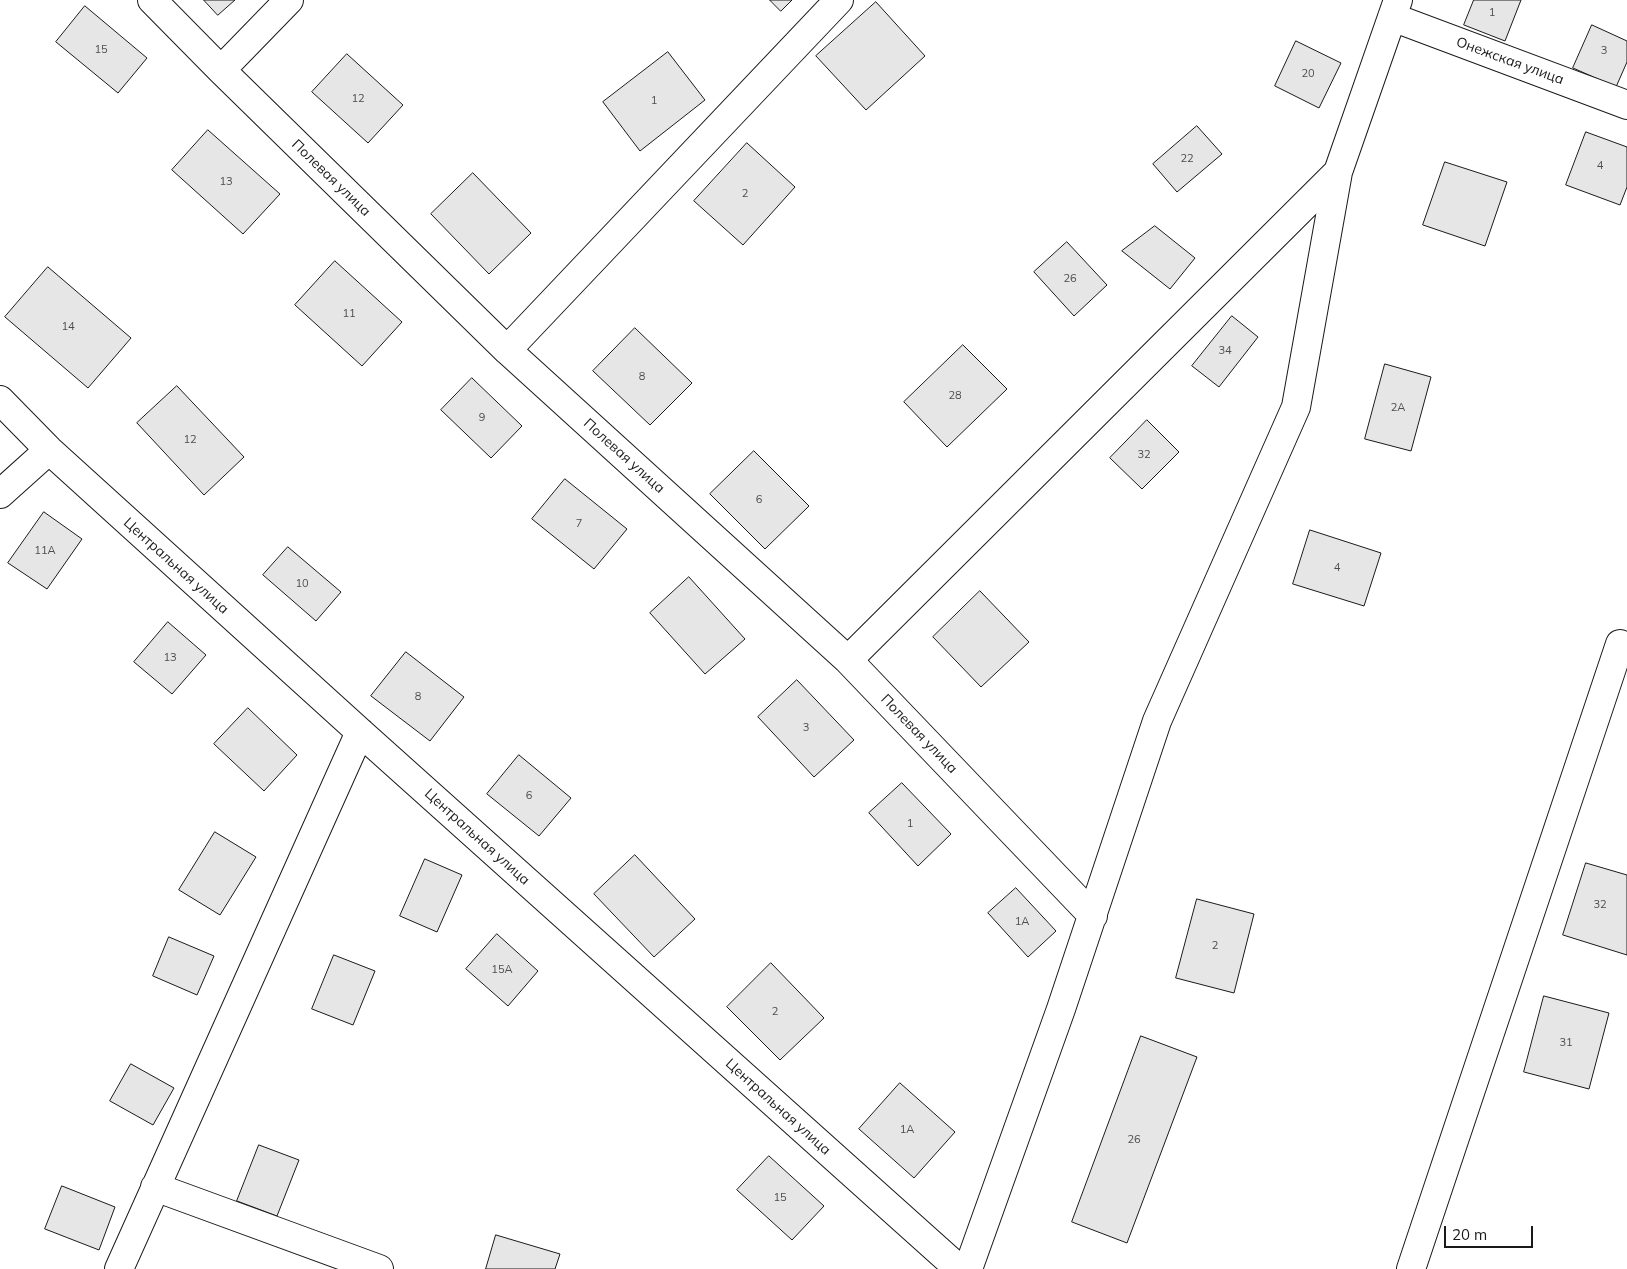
<!DOCTYPE html>
<meta charset="utf-8">
<style>
body{margin:0}
#map{position:relative;width:1627px;height:1269px;overflow:hidden;background:#fff;font-family:Mulish,sans-serif}
canvas{display:block}
.scale{position:absolute;left:1444px;top:1226px;width:89px;height:22px;box-sizing:border-box;border:2px solid #1a1a1a;border-top:0;padding-left:6px;font-size:15px;line-height:18px;white-space:nowrap;color:#1a1a1a;-webkit-text-stroke:4px #fff;paint-order:stroke}
</style>
<div id="map">
<canvas width="1627" height="1269"></canvas>
<div class="scale">20 m</div>
</div>
<script>
const ctx = document.querySelector('canvas').getContext('2d');
ctx.lineJoin = 'round';
function paint(path, color) {
  ctx.fillStyle = color;
  ctx.fill(path, 'evenodd');
}
function stroke(path, color, width, dash) {
  ctx.strokeStyle = color;
  ctx.lineWidth = width;
  ctx.lineCap = dash ? 'butt' : 'round';
  ctx.setLineDash(dash || []);
  ctx.stroke(path);
}
function drawText(font, color, halo, rows, align = 'center') {
  ctx.font = font + ' Mulish,sans-serif';
  ctx.lineWidth = 4;
  ctx.setLineDash([]);
  ctx.textBaseline = 'middle';
  ctx.strokeStyle = halo;
  ctx.fillStyle = color;
  for (const [text, x, y, turn = 0] of rows) {
    ctx.save();
    ctx.translate(x, y);
    ctx.rotate((+turn || 0) * Math.PI / 180);
    ctx.textAlign = isNaN(turn) ? turn : align;
    if (halo) ctx.strokeText(text, 0, 0);
    ctx.fillText(text, 0, 0);
    ctx.restore();
  }
}
const building = new Path2D(`
 M204,0H235L218,15Z
 M770,0H792L781,11Z
 M1474,0H1521L1505,41L1464,25Z
 M876,2L925,56L866,110L816,56Z
 M85,6L147,58L118,93L56,42Z
 M1592,25L1627,41V62L1616,87L1573,68Z
 M1296,41L1341,63L1319,108L1275,86Z
 M668,52L705,100L640,151L603,102Z
 M347,54L403,105L368,143L312,92Z
 M1197,126L1222,154L1177,192L1153,164Z
 M208,130L280,194L243,234L172,170Z
 M1586,132L1627,147V187L1620,205L1566,185Z
 M747,143L795,187L743,245L694,201Z
 M1445,162L1507,182L1485,246L1423,225Z
 M473,173L531,233L489,274L431,214Z
 M1155,226L1195,258L1170,289L1122,251Z
 M1067,242L1107,285L1074,316L1034,272Z
 M335,261L402,322L362,366L295,305Z
 M48,267L131,338L88,388L5,317Z
 M1232,316L1258,337L1219,387L1192,366Z
 M635,328L692,383L650,425L593,371Z
 M963,345L1007,389L947,447L904,402Z
 M1385,364L1431,377L1411,451L1365,439Z
 M472,378L522,426L491,458L441,410Z
 M177,386L244,457L204,495L137,423Z
 M1147,420L1179,452L1142,489L1110,458Z
 M754,451L809,506L765,549L710,494Z
 M565,479L627,529L594,569L532,519Z
 M44,512L82,539L47,589L8,563Z
 M1310,530L1381,553L1364,606L1293,584Z
 M288,547L341,592L316,621L263,575Z
 M689,577L745,639L705,674L650,613Z
 M980,591L1029,642L981,687L933,637Z
 M168,622L206,655L172,694L134,662Z
 M406,652L464,697L430,741L371,696Z
 M797,680L854,740L814,777L758,717Z
 M248,708L297,755L264,791L214,744Z
 M519,755L571,798L539,836L487,794Z
 M902,783L951,834L918,866L869,813Z
 M215,832L256,857L220,915L179,890Z
 M635,855L695,919L654,957L594,894Z
 M425,859L462,875L437,932L400,916Z
 M1586,863L1627,875V955L1563,935Z
 M1016,888L1056,931L1028,957L988,913Z
 M1197,899L1254,914L1234,993L1176,978Z
 M497,934L538,971L508,1006L466,969Z
 M169,937L214,956L197,995L153,976Z
 M334,955L375,971L353,1025L312,1009Z
 M771,963L824,1018L780,1060L727,1007Z
 M1544,996L1609,1013L1589,1089L1524,1072Z
 M1141,1036L1197,1057L1127,1243L1072,1222Z
 M131,1064L174,1088L153,1125L110,1101Z
 M900,1083L955,1132L914,1178L859,1129Z
 M259,1145L299,1160L277,1216L237,1201Z
 M769,1156L824,1206L792,1240L737,1190Z
 M62,1186L115,1207L99,1250L45,1229Z
 M496,1235L560,1254L555,1269H486Z`);
paint(building, '#e6e6e6');
stroke(building, '#1a1a1a', 1);
const minor = new Path2D(`
 M152,0L221,70L507,350L848,660L1093,916
 M1392,17L1627,105
 M221,70L289,0
 M507,350L839,0
 M0,400L49,450L360,732L959,1269
 M0,494L49,450
 M848,660L1338,172
 M155,1187L379,1269
 M119,1269L360,732
 M968,1269L1061,1009L1157,721L1296,407L1338,172L1398,0
 M1411,1269L1620,644`);
stroke(minor, '#1a1a1a', 30);
stroke(minor, '#fff', 28);
drawText('11px', '#4d4d4d', null, [
 ["1",1492,13],
 ["15",101,50],
 ["3",1604,51],
 ["20",1308,74],
 ["12",358,99],
 ["1",654,101],
 ["22",1187,159],
 ["4",1600,166],
 ["13",226,182],
 ["2",745,194],
 ["26",1070,279],
 ["11",349,314],
 ["14",68,327],
 ["34",1225,351],
 ["8",642,377],
 ["28",955,396],
 ["2А",1398,408],
 ["9",482,418],
 ["12",190,440],
 ["32",1144,455],
 ["6",759,500],
 ["7",579,524],
 ["11А",45,551],
 ["4",1337,568],
 ["10",302,584],
 ["13",170,658],
 ["8",418,697],
 ["3",806,728],
 ["6",529,796],
 ["1",910,824],
 ["32",1600,905],
 ["1А",1022,922],
 ["2",1215,946],
 ["15А",502,970],
 ["2",775,1012],
 ["31",1566,1043],
 ["1А",907,1130],
 ["26",1134,1140],
 ["15",780,1198]
]);
drawText('14px', '#1a1a1a', '#fff', [
 ["Онежская улица",1510,61,20],
 ["Полевая улица",331,178,44],
 ["Полевая улица",624,456,42],
 ["Центральная улица",176,566,42],
 ["Полевая улица",919,734,46],
 ["Центральная улица",477,837,42],
 ["Центральная улица",778,1107,42]
]);
</script>
